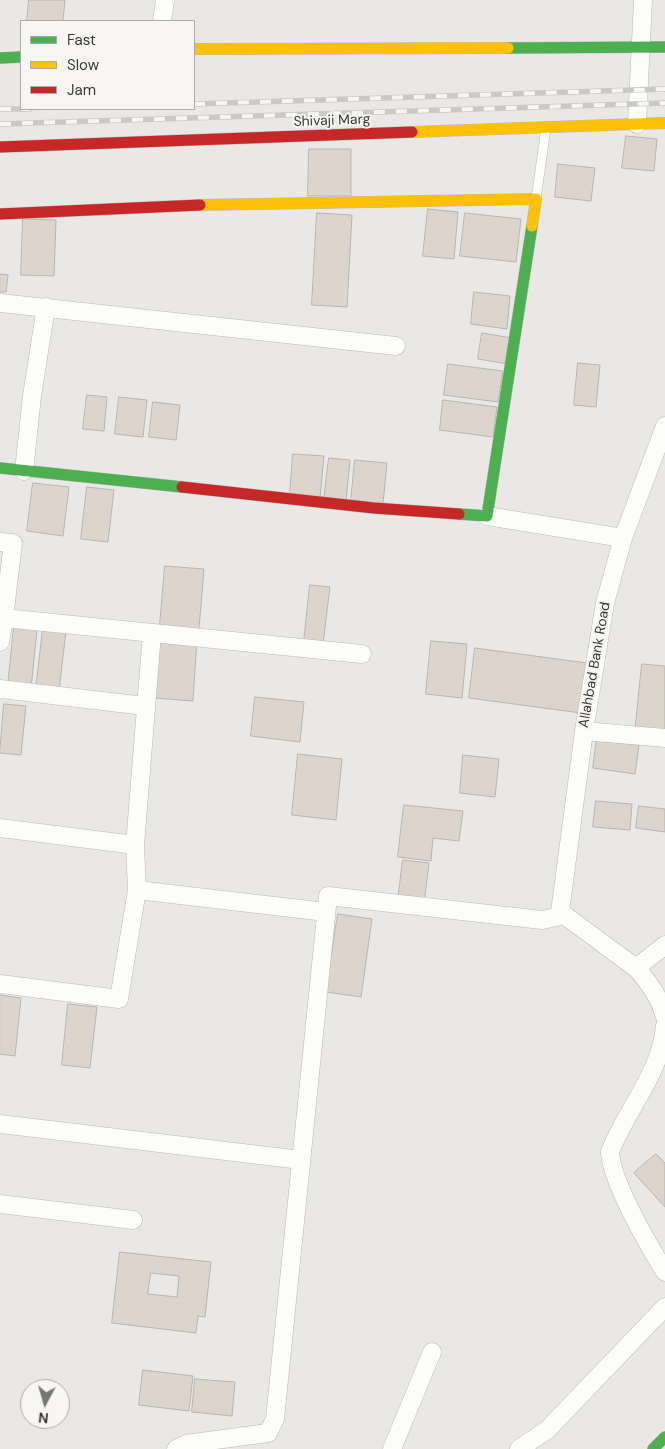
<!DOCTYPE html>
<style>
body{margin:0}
#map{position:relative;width:665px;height:1449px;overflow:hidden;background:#e9e8e7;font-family:"DM Sans",sans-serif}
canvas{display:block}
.legend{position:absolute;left:20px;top:20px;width:175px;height:90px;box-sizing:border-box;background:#f7f6f3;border:1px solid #ababa9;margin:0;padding:6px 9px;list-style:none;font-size:15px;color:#3a3a39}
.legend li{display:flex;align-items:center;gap:10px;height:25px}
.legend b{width:25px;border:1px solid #ababa9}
.north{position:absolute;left:20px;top:1379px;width:50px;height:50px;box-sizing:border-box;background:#f7f6f3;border:1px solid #ababa9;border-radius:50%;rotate:186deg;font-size:14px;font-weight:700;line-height:20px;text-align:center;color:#3a3a39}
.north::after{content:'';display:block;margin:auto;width:18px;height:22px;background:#777776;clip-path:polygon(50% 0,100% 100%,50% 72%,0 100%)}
</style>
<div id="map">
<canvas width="665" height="1449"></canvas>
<ul class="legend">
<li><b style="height:6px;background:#4caf50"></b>Fast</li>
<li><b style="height:6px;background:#ffc107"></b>Slow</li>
<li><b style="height:6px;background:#c62828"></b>Jam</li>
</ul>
<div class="north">N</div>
</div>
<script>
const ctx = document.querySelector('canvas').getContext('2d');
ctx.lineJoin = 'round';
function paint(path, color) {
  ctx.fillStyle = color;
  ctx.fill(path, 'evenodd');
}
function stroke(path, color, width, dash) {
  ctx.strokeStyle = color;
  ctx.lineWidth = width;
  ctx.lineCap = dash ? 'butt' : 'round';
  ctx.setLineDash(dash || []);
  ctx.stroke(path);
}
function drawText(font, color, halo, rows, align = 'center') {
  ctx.font = font + ' "DM Sans",sans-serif';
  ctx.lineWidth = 4;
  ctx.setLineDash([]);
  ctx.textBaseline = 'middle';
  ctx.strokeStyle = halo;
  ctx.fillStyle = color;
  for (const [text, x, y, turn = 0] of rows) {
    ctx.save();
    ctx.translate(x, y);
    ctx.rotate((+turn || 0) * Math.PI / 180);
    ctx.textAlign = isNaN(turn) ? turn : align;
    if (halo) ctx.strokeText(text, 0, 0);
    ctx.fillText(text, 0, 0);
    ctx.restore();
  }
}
const building = new Path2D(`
 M29,0H65L63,21H27Z
 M626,136L657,139L654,171L622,168Z
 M309,149H351V196H308Z
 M558,164L595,168L591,201L555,197Z
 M428,209L458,212L454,259L423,256Z
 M317,213L352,215L347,307L312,305Z
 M465,213L521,219L516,262L460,256Z
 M23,219L56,220L54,276L21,275Z
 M0,274L8,275L6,292H0Z
 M474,292L510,296L507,329L471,324Z
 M482,333L512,338L508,364L478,359Z
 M578,363L600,365L596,407L574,405Z
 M448,364L503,371L498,402L444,395Z
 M87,395L107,397L104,431L83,429Z
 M119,397L147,400L143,437L115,434Z
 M443,400L497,407L493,437L440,430Z
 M153,402L180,405L176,440L149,437Z
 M293,454L324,456L320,498L290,494Z
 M329,458L350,460L346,502L324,499Z
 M355,460L387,463L383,504L351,501Z
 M33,483L69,487L63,536L27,531Z
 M87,487L114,490L108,542L81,539Z
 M165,566L204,569L199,629L160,625Z
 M310,585L330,587L323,644L304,642Z
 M14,627L37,630L31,688L8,686Z
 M43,629L66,631L59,691L36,689Z
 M159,637L197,640L193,701L154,698Z
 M431,641L467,644L462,698L426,694Z
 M475,648L587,663L581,713L469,698Z
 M642,664L665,666V735L635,733Z
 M255,697L304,702L300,742L251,736Z
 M4,704L26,706L21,755L0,753Z
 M597,739L639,745L635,774L593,768Z
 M298,754L342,759L336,820L292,815Z
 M463,755L499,759L495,797L460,793Z
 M596,801L632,804L630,830L593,827Z
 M404,805L463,811L459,841L433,838L431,861L398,857Z
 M639,806L665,809V832L636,828Z
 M403,860L429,863L424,903L398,900Z
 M338,914L372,919L361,997L326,992Z
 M0,995L21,998L15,1056L0,1054Z
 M68,1004L97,1007L90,1068L62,1065Z
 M656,1154L665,1163V1207L634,1173Z
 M120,1252L211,1262L205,1317L198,1316L196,1333L112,1323ZM151,1273L179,1276L177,1297L148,1294Z
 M143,1370L193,1376L189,1411L139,1405Z
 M195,1379L235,1382L232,1416L192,1412Z`);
paint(building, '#ddd4cc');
stroke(building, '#b6b5b5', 1);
const lane = new Path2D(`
 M536,199L546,128`);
const street = new Path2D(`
 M162,21L165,0
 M637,124L643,0
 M0,303L396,346
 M24,471L32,396L46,307
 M487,516L623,538
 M0,542L13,543L4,618L0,617
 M0,642L4,618L362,654
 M0,689L145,706
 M584,731L665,738
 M0,828L135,845L152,633
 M135,845L137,890L326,912
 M560,912L584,731L605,603L623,538L665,426
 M560,912L636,968C649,982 660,998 665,1017
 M636,968L665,945
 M0,984L119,999L137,890
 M665,1026C661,1073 626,1110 610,1152C611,1181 649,1246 665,1272
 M0,1124L301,1160
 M0,1204L133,1220
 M176,1449L186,1444L268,1433L275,1419L328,896L542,920L556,917L560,912
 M392,1449L432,1352
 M519,1449L547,1430L665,1307`);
const fast = new Path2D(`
 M508,48L665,47
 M0,58L21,57
 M0,468L182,487
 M459,514L487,516L532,226
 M653,1449L665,1437`);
const slow = new Path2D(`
 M194,49L508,48
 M412,132L665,123
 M200,205L536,199L532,226`);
const jam = new Path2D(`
 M0,147L412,132
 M0,214L200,205
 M182,487L374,508L459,514`);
stroke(lane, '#b9b8b7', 10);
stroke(street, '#b9b8b7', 19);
stroke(fast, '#b9b8b7', 12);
stroke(slow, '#b9b8b7', 12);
stroke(jam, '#b9b8b7', 12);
stroke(lane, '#fcfcfb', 9);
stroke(street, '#fcfcfb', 18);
stroke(fast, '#4caf50', 11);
stroke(slow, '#ffc107', 11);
stroke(jam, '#c62828', 11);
const rail = new Path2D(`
 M194,104L665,89
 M0,109H30
 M0,124L665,103`);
stroke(rail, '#cac9c8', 5.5);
stroke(rail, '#f7f6f3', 4, [11]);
drawText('14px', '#3a3a39', '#f7f6f3', [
 ["Shivaji Marg",332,121,-2],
 ["Allahbad Bank Road",595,665,-80]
]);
</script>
